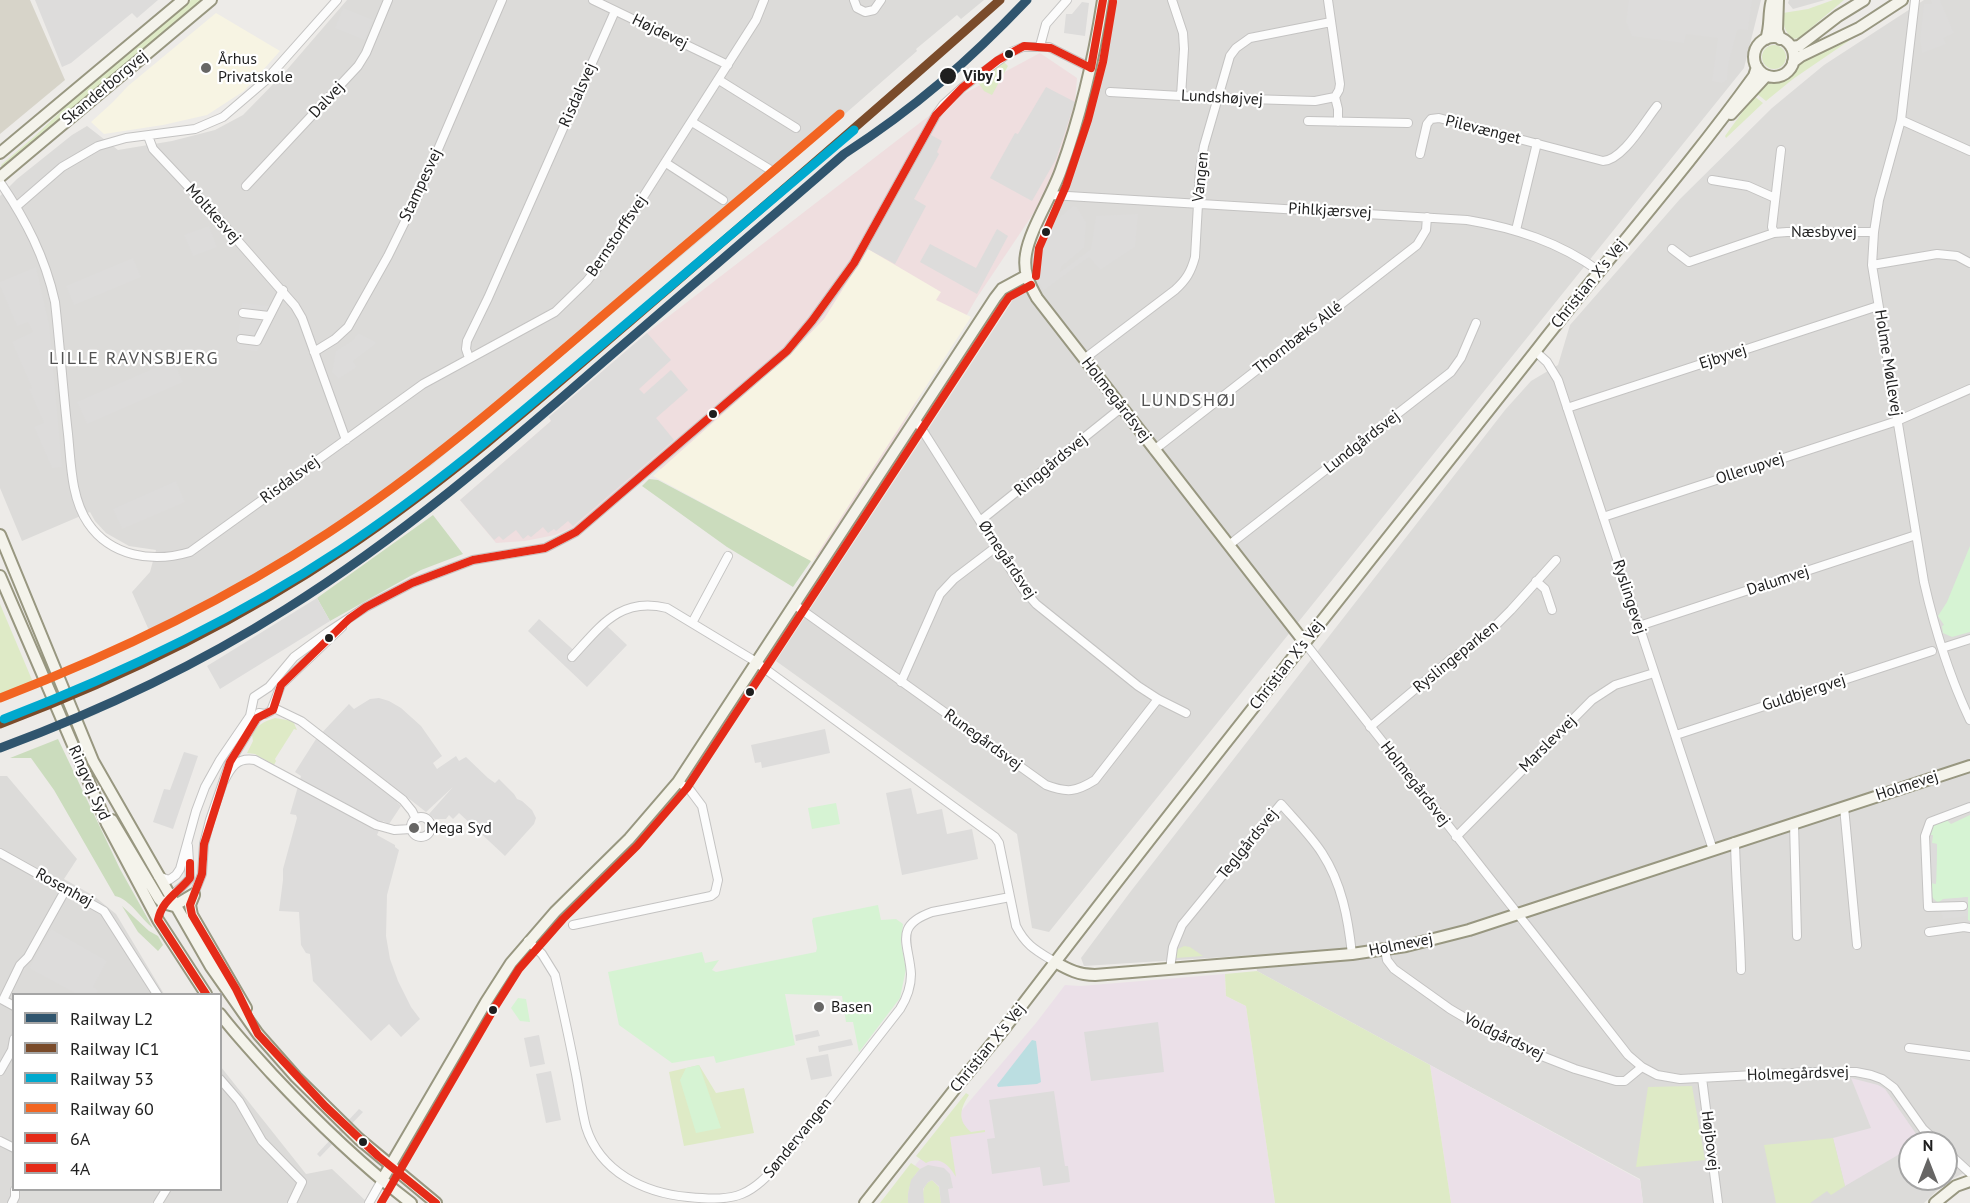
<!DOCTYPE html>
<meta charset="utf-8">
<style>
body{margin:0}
#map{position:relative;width:1970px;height:1203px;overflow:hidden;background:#edebe8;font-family:"PT Sans",sans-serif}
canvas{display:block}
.legend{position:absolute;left:12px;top:993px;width:210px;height:198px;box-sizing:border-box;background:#fff;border:2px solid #a5a5a5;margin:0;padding:8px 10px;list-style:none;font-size:18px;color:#1f1f1f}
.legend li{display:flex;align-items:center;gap:12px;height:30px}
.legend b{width:30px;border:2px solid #a5a5a5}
.north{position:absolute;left:1898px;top:1131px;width:60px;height:60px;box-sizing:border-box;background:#fff;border:2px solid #a5a5a5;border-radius:50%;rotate:0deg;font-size:16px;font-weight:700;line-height:24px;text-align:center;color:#1f1f1f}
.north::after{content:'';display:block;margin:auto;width:21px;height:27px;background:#676665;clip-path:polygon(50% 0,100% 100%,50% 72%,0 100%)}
</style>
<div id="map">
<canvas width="1970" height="1203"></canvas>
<ul class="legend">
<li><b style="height:8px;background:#30556e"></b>Railway L2</li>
<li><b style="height:8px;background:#7a4b2a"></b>Railway IC1</li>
<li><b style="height:8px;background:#00a9ce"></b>Railway 53</li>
<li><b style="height:8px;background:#f26522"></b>Railway 60</li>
<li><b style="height:8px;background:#e52b18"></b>6A</li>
<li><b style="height:8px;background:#e52b18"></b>4A</li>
</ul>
<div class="north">N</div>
</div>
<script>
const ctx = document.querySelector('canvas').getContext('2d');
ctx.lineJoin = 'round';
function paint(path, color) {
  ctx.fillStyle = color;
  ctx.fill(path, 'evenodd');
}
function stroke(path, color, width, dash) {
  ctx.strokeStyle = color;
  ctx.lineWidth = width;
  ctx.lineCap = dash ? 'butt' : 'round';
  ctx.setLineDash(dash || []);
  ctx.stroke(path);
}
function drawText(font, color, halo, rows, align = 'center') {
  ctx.font = font + ' "PT Sans",sans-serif';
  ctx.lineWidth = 4.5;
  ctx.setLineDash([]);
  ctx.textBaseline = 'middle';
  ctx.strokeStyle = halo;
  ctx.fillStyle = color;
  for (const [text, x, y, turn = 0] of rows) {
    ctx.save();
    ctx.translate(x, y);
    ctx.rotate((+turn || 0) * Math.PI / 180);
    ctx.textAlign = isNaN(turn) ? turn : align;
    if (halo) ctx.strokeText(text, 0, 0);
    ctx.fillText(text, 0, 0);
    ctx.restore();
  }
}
paint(new Path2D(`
 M347,0H984L961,19L957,15L916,49L917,51L711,231L432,465L297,557L228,598L152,637L132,592L150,572L156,550L129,546L106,533L95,521L90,512L22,541L0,488V196L17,179L72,135L87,126L118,150L172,141L215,130L243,115L285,72Z
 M1115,0H1761L1744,68L1049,932L1032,928L1017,834L776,661L1011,303L1075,160L1107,50Z
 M1789,0H1825L1793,9L1788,3Z
 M1924,0H1970V1170L1946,1182L1924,1203H1643L1640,1179L1257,971L1255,955L1084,966L1081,958L1131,891L1505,410L1531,381L1558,365L1570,325L1680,199L1772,108L1824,65ZM1910,1143H1946V1179H1910Z
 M0,776H7L77,859L64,879L94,896L116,914L164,994H14V1190H220L221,1067L306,1174L332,1169L368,1203H0Z`), '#dcdbd9');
paint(new Path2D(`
 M1040,53L1077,78L1072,138L1035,211L976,299L824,562L652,464L574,527L555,535L525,541L496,543L460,500L551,421L549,417L647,333L943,105Z`), '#efdedf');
paint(new Path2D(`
 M1225,974L1226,996L1246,1006L1275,1203H883L1036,1023L1065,985L1081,986Z
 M1430,1065L1640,1180L1643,1203H1451Z
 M1851,1078L1878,1085L1885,1089L1921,1141L1910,1143V1148L1845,1186L1833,1138L1871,1128Z`), '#ebe0e8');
paint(new Path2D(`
 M216,13L280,51L244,91L207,115L163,125L104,134L91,122L113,102L128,86Z
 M868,249L941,292L936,300L971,317L812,562L653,476L790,354L824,319Z`), '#f7f4e3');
paint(new Path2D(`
 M0,0H30L65,80L0,134Z`), '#d7d4c9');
paint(new Path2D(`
 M191,0H202L2,167L1,165L35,136L76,97Z
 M1833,0H1844L1799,38L1793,39C1784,31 1783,24 1783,13L1808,9Z
 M1853,38L1793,79L1766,101L1756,93L1766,83C1778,84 1789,82 1796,71C1798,69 1798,65 1800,62C1805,56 1845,40 1853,38Z
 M1762 57a12 12 0 1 1 24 0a12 12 0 1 1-24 0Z
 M1003,61L1008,66L992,95L984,91L977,81Z
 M1754,96L1763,103L1726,138L1725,136Z
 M0,604L35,687L0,699Z
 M275,718L293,721L297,730L294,729L275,759L276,761L274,765L255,754L247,753L253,741L252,735C258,724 263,722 275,718Z
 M1184,946L1190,947L1203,956L1176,958L1175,952L1178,949Z
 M1257,971L1430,1065L1451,1203H1275L1246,1006L1226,996L1225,974Z
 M699,1065L716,1093L744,1088L754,1133L684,1146L669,1072Z
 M1692,1086L1705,1160L1636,1167L1648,1087Z
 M966,1093L969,1095C960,1109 957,1120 971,1132L985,1130V1132L950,1137L956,1177C949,1165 940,1156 926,1163L916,1156Z
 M1833,1138L1845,1186L1831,1195L1827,1191L1810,1203H1776L1764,1145Z
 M911,1163L920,1169C911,1178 907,1191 908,1203H880Z
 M932,1180L939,1187L941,1203H924C922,1194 922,1184 932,1180Z`), '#deeac6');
paint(new Path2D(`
 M649,479L658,480L811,561L793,587L727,547L642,486Z
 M433,515L463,554L421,570L330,621L317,598Z
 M58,739L120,869L153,928C141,919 130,899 115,896L54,790L31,758H10Z
 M122,906L149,931L158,936L163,945L158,951L138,932Z`), '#cbdcbd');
paint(new Path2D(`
 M1970,546V632L1952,637L1943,633L1942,626L1944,625L1938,616L1947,602Z
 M836,803L840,824L812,829L808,808Z
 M1970,815V921L1968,920L1967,897L1938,903L1932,897L1930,883H1936L1937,844L1932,843L1933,835H1930L1932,825L1946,819L1951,824Z
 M878,905L881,920L896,919L903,924L901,943L906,969L900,998L859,1052L853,1022H846L842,996L785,994L795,1045L716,1063L714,1056L672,1063L619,1025L608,972L702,952L705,963L719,960L712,970L716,972L816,952L817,948L812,921L813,918Z
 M518,998L526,999L530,1022L520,1021L511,1008Z
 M699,1065L721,1128L696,1133L680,1080L686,1068Z`), '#d6f3d3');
paint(new Path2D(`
 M35,0H158L137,18L132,13L71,63L62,67Z
 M1629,0H1752L1748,30L1740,29L1737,31L1728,65L1727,80L1722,83L1712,81L1718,38L1686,34L1684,43L1632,36L1626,22Z
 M1931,0H1940L1954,33L1943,38L1946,44L1922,53L1920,40L1924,4H1932Z
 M1082,2L1089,3L1085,36L1064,33L1066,14H1072Z
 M343,8L373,20L365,40L335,28Z
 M1046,87L1075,102L1056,159L1032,201L990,178L1015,133L1018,134Z
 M931,135L942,141L937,152L939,154L914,199L926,206L895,264L868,249Z
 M1073,206L1077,207L1086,222L1084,248L1061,267L1060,272L1091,249L1096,216L1138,214L1135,247L1100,270L1089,257L1043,291L1036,276V258L1039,246L1050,225Z
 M209,226L217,247L193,256L184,235Z
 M997,229L1008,236L977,294L920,262L930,244L976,268Z
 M133,258L141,277L74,305L66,286Z
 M36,267L49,324L62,467L52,468L34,427L44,423L29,389L32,388L12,342L33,332L28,322L17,326L0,286V282Z
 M242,303L278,307L257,351L237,349Z
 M358,333L377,343L353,361L357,367L338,379L332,372L336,351L352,341Z
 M647,333L671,360L639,389L644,394L671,370L688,390L656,418L674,440L573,526L568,521L556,531L554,529L548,533L543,527L531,537L528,535L523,539L516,530L503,540L499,536L494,540L460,500L551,421L549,417Z
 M173,360L183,382L87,424L77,402Z
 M176,481L185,502L122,529L113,509Z
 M317,598L330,621L220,689L207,666Z
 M539,619L579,655L607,626L627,645L587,687L528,631Z
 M379,698L389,701L401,708L421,726L442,756L433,763L437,769L456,756L459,761L466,757L488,778L495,783L499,779L514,794L517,799L522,801L532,810L536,818L534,824L505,856L459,813L453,819L449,815L446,819H435L429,814L453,787L426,812L403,794L397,802L401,806L389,824L383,821L377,835L395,845V847L399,850L387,895L386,936L390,959L398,981L411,1007L420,1019L401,1037L389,1024L371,1041L313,981L310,954L306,953L301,945L299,912L279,911L283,880V869L297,818L296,815L290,814L301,776L295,772L316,739L349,704L354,709L370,699Z
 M97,706L100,713L41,737L38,731Z
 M825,729L830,753L762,768L761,762L755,763L751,745Z
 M184,752L198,756L173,829L153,822L164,789L170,790Z
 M911,788L917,814L942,809L947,834L972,829L978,859L902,875L886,793Z
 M1929,843L1937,844L1936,884L1930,883Z
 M1968,897V916L1943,919L1938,903L1943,899Z
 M51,929L107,961L93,987L98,990L96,994H77L29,968Z
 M1158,1022L1164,1072L1091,1081L1084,1032Z
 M818,1030L820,1036L796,1041L795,1035Z
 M539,1035L545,1064L530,1067L524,1038Z
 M851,1039L853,1045L819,1052L818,1046Z
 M828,1054L832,1076L811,1080L806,1058Z
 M551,1071L561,1120L546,1123L536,1074Z
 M1054,1091L1065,1166H1068L1070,1182L1043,1186L1040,1167L992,1174L987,1139L995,1138L989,1100Z
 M359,1109L363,1112L320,1157L317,1154Z
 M928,1165L944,1168L950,1174L953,1188L948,1189L950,1203H941L939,1186L932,1180L928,1182L923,1189L924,1203H908V1194L911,1180L920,1169Z`), '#dddcdb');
paint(new Path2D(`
 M1032,1040L1036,1041L1041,1082L1037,1084L998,1087L997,1085Z`), '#bbdee1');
const street = new Path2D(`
 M593,0L728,65
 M854,0L857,8L865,12L874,10L881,0
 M1172,0L1183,33L1184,49L1181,96
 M1915,0L1901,120L1879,200L1874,232L1872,265L1924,582C1935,630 1949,676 1970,720
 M1040,46L1046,24L1067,0
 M719,80L796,128
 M1110,92L1217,98L1315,101L1335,97L1339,90L1340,84L1328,0
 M1335,97L1338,109V122
 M1901,120L1970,151
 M1308,121L1408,123
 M692,122L769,169
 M148,136L153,149L217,217L295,306L302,318L346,440
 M1420,154L1427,124L1431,119L1439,118L1603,161C1623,160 1644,122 1657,106
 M666,163L723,200
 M1712,180L1748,186L1775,198
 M0,182C26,220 45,257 55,302C60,346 63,391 68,434C71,463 71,498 88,523C111,557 153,563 190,552L423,384L555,312L587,281L601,263L756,20L764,0
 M246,186L358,66L366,53L388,0
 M1051,195L1467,220C1515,228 1559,242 1599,271
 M17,206L62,167L98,146L126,138L195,129L223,117L265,81L337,0
 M1516,230L1537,143
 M1774,233L1772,227L1781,150
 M1672,249L1689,262L1774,233L1787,232H1874
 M1872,265L1937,254L1957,256L1970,263
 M243,313L269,316
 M241,339L257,341L283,290
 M1535,351L1547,362L1558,380L1713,850
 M314,352L335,339L348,327L388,256L421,189L502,0
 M469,358L466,349L467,341L488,298L615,11
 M1084,359L1175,290C1186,280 1191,272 1195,257L1200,169L1204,146L1230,56L1236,48L1250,38L1331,22
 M1567,408L1878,306
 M916,420L1023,589L1036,604L1138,686L1158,699L1186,713
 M1154,450L1417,245L1426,230L1427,217
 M1603,517L1897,421L1970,389
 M980,521L1121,408
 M1229,545L1451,372L1461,358L1476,323
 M1536,581L1545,589L1552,610
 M795,605L1046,785C1067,793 1076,792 1095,780L1158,699
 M692,623L728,556
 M1639,626L1916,535
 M1305,643C1412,780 1521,917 1628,1055L1642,1067L1657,1075L1680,1079L1811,1072H1856L1871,1075L1882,1079L1894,1088L1923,1129L1938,1143
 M1942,648L1970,639
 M572,657C600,627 620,596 667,608L753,660L995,837L999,843L1016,926C1026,946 1037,951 1055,962
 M901,682L940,594L954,579L996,547
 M274,708L301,721L403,800L412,811L416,819
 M259,713L265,714L271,711L281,685L342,627
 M1370,727L1451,659L1490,631L1511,610L1556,560
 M1676,735L1932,651
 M224,781C231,767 237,757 255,760L376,825L394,830L411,829
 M1844,807L1857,945
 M411 827a10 10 0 1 1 20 0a10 10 0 1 1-20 0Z
 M1794,823L1797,936
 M1456,837L1592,700L1615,685L1654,673
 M1735,842C1736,885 1740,927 1741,970
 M0,853L104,911L157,994
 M158,876L169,880L176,875L180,869L196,811L205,787L220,760L250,716L254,697L269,687L294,657L328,632L366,607L412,583L473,560L545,548L576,532L787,351L812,321L854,263L936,115L943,105L963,87L1009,53L1023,47H1049L1091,68
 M194,894L202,874L204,844L210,820L230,762L257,718L262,714
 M1963,906L1928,907L1925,836L1930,822L1970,807
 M158,919C160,898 179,893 190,878L188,846
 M573,925L711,896L715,893L718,880L702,806L690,790L678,782
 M1929,932L1964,927L1970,928
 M528,941L542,954L555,975C562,1006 569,1037 575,1069C579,1088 581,1108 586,1127C600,1172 644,1193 688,1197C739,1202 750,1196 783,1159L900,1009C907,998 911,987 911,974C909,943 893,926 932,912L1010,897
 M1385,950L1387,960L1394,969L1450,1009L1489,1032L1529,1051L1575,1069L1616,1081H1625L1642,1067
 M1170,969L1173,947L1182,925L1281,804C1295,820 1311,836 1322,853C1342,884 1348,918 1352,954
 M14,1006L3,1000L20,965L28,957L66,889
 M1909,1048L1970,1056
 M0,1071L12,1050L14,1039
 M1702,1078L1718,1203
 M220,1079L239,1101L262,1141L302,1182L292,1203
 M0,1141L14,1148
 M1946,1151L1970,1173
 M12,1203L15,1197V1190
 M158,1203L166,1190
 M369,1203L382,1180`);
const secondary = new Path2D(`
 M1103,0C1094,58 1081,115 1061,170C1052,196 1030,229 1026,254C1023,271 1029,284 1037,298L1305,643
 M1778,0L1777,30L1780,39
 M1754 57a20 20 0 1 1 40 0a20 20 0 1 1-40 0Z
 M1766,39C1771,26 1768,13 1772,0
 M1791,47L1799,46L1838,16L1864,0
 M1793,62L1801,56L1859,28L1902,0
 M1731,114L1766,76
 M0,153L183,0
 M0,177L211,0
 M0,535L93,761L211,967L258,1034L296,1077L359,1139L436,1203
 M0,576L107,824L158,920L206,994
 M112,820L159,899L163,903L174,906L194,894
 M194,895L190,905L192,915L246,1008
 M1055,962C1069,970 1079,975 1095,975L1352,954L1406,946L1469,930L1970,766
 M220,1014C236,1035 254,1054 272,1074C315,1120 360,1164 411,1203
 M382,1180L486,1002L511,963L555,912L629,839L678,782L995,298L1002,289L1026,276
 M865,1203L958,1085L1004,1029C1178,800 1359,575 1538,348C1609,257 1686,170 1754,76L1757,67
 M1935,1203L1956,1186L1970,1181`);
stroke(street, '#c4c3c2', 10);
stroke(secondary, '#989780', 14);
stroke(street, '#fcfcfc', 8);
stroke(secondary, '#f4f3eb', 10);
stroke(new Path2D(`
 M1091,68L1103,0
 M190,863V878C178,893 162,900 158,920L206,994
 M436,1203L378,1156L325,1106L258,1034L236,989L192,915L190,905L202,874L204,844L230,762L257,718L273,710L281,685L349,619L366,607L412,583L473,560L545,548L576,532L787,351L812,321L854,263L936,115L962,88L998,60L1024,46L1051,48L1091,68`), '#e52b18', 8);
stroke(new Path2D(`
 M1036,276L1039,248L1066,186L1088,120L1103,62L1113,2
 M381,1203L495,1007L519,969L563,919L637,846L687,788L1004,304L1009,297L1031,285`), '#e52b18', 8);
stroke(new Path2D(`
 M0,748C100,711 196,666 286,609C401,537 501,451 603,362C683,293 764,224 844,154C915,108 969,61 1027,0`), '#30556e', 9);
stroke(new Path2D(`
 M0,724C121,678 237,622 345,549C460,472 565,377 670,287C781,192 891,97 1000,0`), '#7a4b2a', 9);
stroke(new Path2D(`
 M4,719C121,674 234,620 340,550C434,488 521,413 607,340C689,270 772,200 854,130`), '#00a9ce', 9);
stroke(new Path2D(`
 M0,698C115,654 225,601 328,533C421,472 507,398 592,325C674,254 758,185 840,114`), '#f26522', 9);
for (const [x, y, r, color] of [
 [1009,54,5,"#1f1f1f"],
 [206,68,6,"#676665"],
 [948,76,9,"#1f1f1f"],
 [1046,232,5,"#1f1f1f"],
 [713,414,5,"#1f1f1f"],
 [329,638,5,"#1f1f1f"],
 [750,692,5,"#1f1f1f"],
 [414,828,6,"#676665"],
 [819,1007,6,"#676665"],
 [493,1010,5,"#1f1f1f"],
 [363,1142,5,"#1f1f1f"]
]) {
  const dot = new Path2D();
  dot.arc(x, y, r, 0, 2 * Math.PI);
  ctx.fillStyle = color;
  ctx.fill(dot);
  stroke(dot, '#fff', 2);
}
drawText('16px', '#1f1f1f', '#fff', [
 ["Højdevej",660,32,26],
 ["Skanderborgvej",105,88,-40],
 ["Risdalsvej",578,95,-66],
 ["Lundshøjvej",1222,98,3],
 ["Dalvej",327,100,-47],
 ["Pilevænget",1483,130,14],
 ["Vangen",1201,177,-84],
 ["Stampesvej",421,185,-65],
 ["Pihlkjærsvej",1330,211,3],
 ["Moltkesvej",213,214,48],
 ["Næsbyvej",1824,232],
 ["Bernstorffsvej",617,236,-56],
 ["Christian X's Vej",1589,284,-51],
 ["Thornbæks Allé",1298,338,-38],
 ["Ejbyvej",1723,357,-18],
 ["Holme Møllevej",1888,363,81],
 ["Holmegårdsvej",1116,400,52],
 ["Lundgårdsvej",1362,442,-38],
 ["Ringgårdsvej",1051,465,-39],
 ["Ollerupvej",1750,469,-18],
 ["Risdalsvej",290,480,-36],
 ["Ørnegårdsvej",1007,560,56],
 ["Dalumvej",1778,581,-18],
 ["Ryslingevej",1629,597,72],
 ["Ryslingeparken",1456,657,-39],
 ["Christian X's Vej",1287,665,-52],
 ["Guldbjergvej",1804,693,-18],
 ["Runegårdsvej",983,740,36],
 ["Marslevvej",1548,744,-45],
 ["Ringvej Syd",89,783,66],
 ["Holmegårdsvej",1415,784,52],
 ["Holmevej",1907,786,-18],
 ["Teglgårdsvej",1248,844,-51],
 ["Rosenhøj",64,888,29],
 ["Holmevej",1401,945,-11],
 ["Voldgårdsvej",1504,1037,26],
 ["Christian X's Vej",988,1048,-51],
 ["Holmegårdsvej",1798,1074,-2],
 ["Søndervangen",798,1138,-51],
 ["Højbovej",1710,1141,83]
]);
drawText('16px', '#1f1f1f', '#fff', [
 ["Århus",218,59],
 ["Privatskole",218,77],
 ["Mega Syd",426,828],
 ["Basen",831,1007]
], 'left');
drawText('bold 16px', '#1f1f1f', '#fff', [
 ["Viby J",963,76]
], 'left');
ctx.letterSpacing = '1.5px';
drawText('18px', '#525252', '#fff', [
 ["LILLE RAVNSBJERG",134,359],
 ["LUNDSHØJ",1189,401]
]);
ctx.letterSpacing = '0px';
</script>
